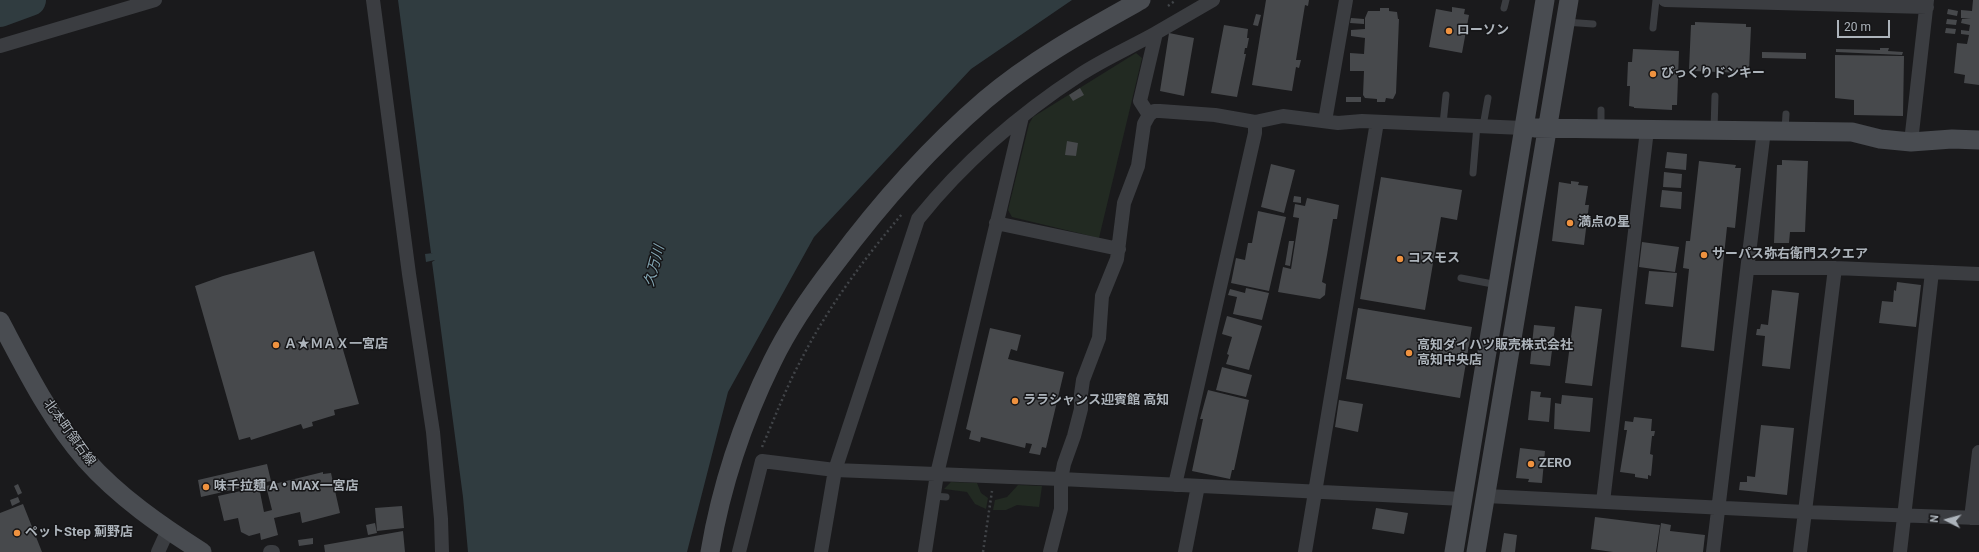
<!DOCTYPE html>
<meta charset="utf-8">
<style>
body{margin:0}
#map{position:relative;width:1979px;height:552px;overflow:hidden;background:#1a1a1c;font-family:Roboto,sans-serif}
canvas{display:block}
.north{position:absolute;left:1927px;top:500px;width:40px;height:40px;-webkit-text-stroke:3px #151517;paint-order:stroke;rotate:276deg;font-size:11px;font-weight:700;line-height:16px;text-align:center;color:#adb4bb}
.north::after{content:'';display:block;margin:auto;width:14px;height:18px;background:#adb4bb;clip-path:polygon(50% 0,100% 100%,50% 72%,0 100%)}
.scale{position:absolute;left:1837px;top:20px;width:53px;height:18px;box-sizing:border-box;border:2px solid #adb4bb;border-top:0;padding-left:5px;font-size:12px;line-height:14px;white-space:nowrap;color:#adb4bb;-webkit-text-stroke:3px #151517;paint-order:stroke}
</style>
<div id="map">
<canvas width="1979" height="552"></canvas>
<div class="north">N</div>
<div class="scale">20 m</div>
</div>
<script>
const ctx = document.querySelector('canvas').getContext('2d');
ctx.lineJoin = 'round';
function paint(path, color) {
  ctx.fillStyle = color;
  ctx.fill(path, 'evenodd');
}
function stroke(path, color, width, dash) {
  ctx.strokeStyle = color;
  ctx.lineWidth = width;
  ctx.lineCap = dash ? 'butt' : 'round';
  ctx.setLineDash(dash || []);
  ctx.stroke(path);
}
function drawText(font, color, halo, rows, align = 'center') {
  ctx.font = font + ' Roboto,"Noto Sans JP",sans-serif';
  ctx.lineWidth = 3;
  ctx.setLineDash([]);
  ctx.textBaseline = 'middle';
  ctx.strokeStyle = halo;
  ctx.fillStyle = color;
  for (const [text, x, y, turn = 0] of rows) {
    ctx.save();
    ctx.translate(x, y);
    ctx.rotate((+turn || 0) * Math.PI / 180);
    ctx.textAlign = isNaN(turn) ? turn : align;
    if (halo) ctx.strokeText(text, 0, 0);
    ctx.fillText(text, 0, 0);
    ctx.restore();
  }
}
paint(new Path2D(`
 M1136,53L1142,58L1099,238L1012,217L1008,210L1029,124L1033,117Z
 M951,482L977,483L981,493L988,498L986,509L975,504L967,492L944,489Z
 M1018,485L1042,486L1039,507L1017,505L1006,510H993L995,500L1007,497Z`), '#222a22');
paint(new Path2D(`
 M398,0H1072L971,69L814,237L728,392L687,552H468L463,497L432,262L435,260L426,262L425,254L433,253H431Z`), '#303c40');
stroke(new Path2D(`
 M0,11L30,0`), '#303c40', 32);
paint(new Path2D(`
 M1266,0H1309L1308,6L1305,5L1296,60H1301L1299,68L1296,67L1292,91L1252,85Z
 M1973,0H1979V85L1964,83L1965,75L1954,73L1957,43L1967,44L1969,35L1961,34V30L1969,31L1970,25L1961,23L1962,19H1971L1961,18V10L1972,11Z
 M1452,7L1465,9L1464,14L1469,15L1462,53L1429,47L1436,9L1452,12Z
 M1380,8H1389V11L1397,12L1398,19H1399L1396,93L1393,99L1386,98L1385,102H1377V99L1365,98L1363,95L1364,71H1350V53L1364,54L1365,38L1351,36V30L1365,29V18L1368,11H1380Z
 M1948,9L1958,11L1957,16L1947,14Z
 M1256,14L1261,15L1258,26L1253,25Z
 M1351,18L1364,19V24L1350,23Z
 M1947,19L1957,20L1956,25L1946,24Z
 M1695,22L1746,24V27H1751L1749,71H1745V73L1693,71V69H1689L1691,25H1695Z
 M1224,25L1248,29L1247,38H1249L1247,48H1245L1244,54H1246L1237,97L1211,93Z
 M1946,28L1956,29L1955,34L1945,33Z
 M1169,33L1194,38L1184,96L1160,91Z
 M1880,48H1889L1888,51L1903,52L1902,55L1836,52V49L1880,50Z
 M1633,49L1679,51L1677,105H1672V110L1634,108V107L1629,106L1630,86H1627L1628,62H1632Z
 M1762,52L1806,53V59L1762,58Z
 M1835,55L1904,56L1903,116L1854,115V100L1835,98Z
 M1080,88L1084,95L1073,101L1069,95Z
 M1346,97H1361V102H1346Z
 M1067,141L1078,143L1076,156L1065,155Z
 M1667,152L1687,154L1686,170L1665,168Z
 M1782,160L1808,161L1805,232H1790L1789,243H1774L1777,165H1782Z
 M1699,161L1736,165L1735,168H1741L1735,228L1727,227L1714,351L1681,347L1689,269L1683,268L1686,241H1690Z
 M1271,164L1295,170L1284,213L1261,207Z
 M1664,172L1682,174L1681,188L1663,187Z
 M1381,177L1462,190L1457,220L1441,217L1425,310L1360,299Z
 M1571,181L1579,182L1578,185L1588,186L1585,205H1589L1584,245L1552,241L1559,182L1571,184Z
 M1662,190L1682,192L1681,209L1660,207Z
 M1294,196L1301,197V203L1293,202Z
 M1307,198L1339,205L1337,219H1333L1327,255L1322,282L1326,284L1325,295L1320,299L1278,292L1283,267L1291,269L1299,218L1293,217L1295,204L1305,206Z
 M1258,211L1286,217L1269,291L1231,283L1236,258L1245,260L1248,243H1252Z
 M1589,218L1599,219L1598,227L1588,225Z
 M1289,241H1294L1290,266L1285,265Z
 M1642,242L1679,247L1675,272L1639,267Z
 M314,251L359,404L334,410L335,415L312,422L313,426L303,429L301,424L251,440L250,437L239,440L195,286L223,276Z
 M1649,271L1677,273L1673,307L1645,304Z
 M1897,282L1921,285L1916,327L1879,323L1882,301L1893,302L1894,290L1896,291Z
 M1246,288L1269,293L1262,320L1233,314L1237,297L1228,295L1230,289L1245,293Z
 M1772,290L1799,293L1790,369L1762,366L1765,336L1756,335L1757,329H1760L1761,324L1768,325Z
 M1575,306L1602,309L1592,386L1565,383Z
 M1358,308L1472,327L1460,398L1346,379Z
 M1227,316L1262,326L1249,370L1226,364L1229,355L1227,354L1232,337L1222,334Z
 M1534,325L1555,327L1550,366L1530,364Z
 M990,328L1021,335L1017,351L1011,349L1008,359L1064,372L1046,448L1042,447L1040,455L1029,453L1032,444L1026,443L1025,448L981,437L980,442L969,439L971,431L966,429Z
 M1222,367L1252,375L1246,397L1216,390Z
 M1208,390L1249,400L1234,470H1232L1230,479L1192,471L1203,419H1200Z
 M1531,391L1541,392L1540,397L1551,398L1549,422L1528,420Z
 M1562,395L1593,398L1590,432L1554,429L1555,403L1561,404Z
 M1339,400L1363,404L1358,432L1335,427Z
 M1634,417L1652,419L1651,431H1655L1654,436H1652L1650,454L1653,455L1651,476L1648,475V479L1635,477V474L1620,472L1627,430H1624L1625,421L1633,422Z
 M1761,425L1794,428L1787,495L1739,490L1740,482H1747V476L1755,477Z
 M1520,448L1545,451L1542,483L1528,482L1529,479L1516,478Z
 M267,464L271,481L201,497L198,480Z
 M323,472V474L331,473L340,513L302,523L300,512L274,518L278,535L261,540L260,533L249,536L241,532L238,518L224,521L218,496L259,487L264,512L272,510L266,486Z
 M18,484L22,493L18,495L14,486Z
 M18,497L20,502L12,506L10,500Z
 M23,504L42,552H0V513Z
 M402,506L404,528L377,531L375,508Z
 M1376,508L1408,513L1404,534L1372,529Z
 M1595,517L1660,525L1656,552H1613L1591,549Z
 M375,523L377,533L368,535L366,525Z
 M1661,523L1671,525L1670,531L1705,535L1703,552H1657Z
 M403,531L405,552H325L324,545Z
 M1504,533L1517,535L1515,552H1501Z
 M313,538V544L299,546L298,540Z`), '#47494c');
stroke(new Path2D(`
 M1168,6L1176,0
 M762,447C775,417 786,388 801,360C828,307 864,259 902,214
 M983,552L992,491`), '#414448', 2.5, [2, 3]);
stroke(new Path2D(`
 M1504,8L1506,0
 M1565,22L1593,24
 M1653,28L1656,0
 M1443,124L1446,95
 M1483,126L1488,98
 M1601,127V110
 M1714,130L1715,96
 M1785,130L1786,114
 M1473,173L1477,125
 M1461,278L1498,285
 M934,496L946,497`), '#3b3d41', 7);
stroke(new Path2D(`
 M373,0L409,274L433,432L441,519L442,552
 M1665,0L1927,7
 M0,46L155,0
 M1149,115L1140,101L1156,33L1213,0
 M1325,121L1346,0
 M1911,142L1927,0
 M996,223L1119,249
 M1748,268H1835L1979,274
 M1175,485L1255,133V122
 M1486,496L1805,512L1979,518
 M1603,502L1647,130
 M1971,518L1979,452
 M158,552L168,530
 M270,552H273
 M739,552L762,461L835,470L1061,479L1463,499
 M821,552L835,470L918,219C963,163 1021,113 1081,74C1104,59 1131,47 1156,33
 M925,552L937,474L1022,117
 M1050,552L1061,509V479L1064,464L1074,436L1081,409V394L1083,380L1099,338L1102,296L1117,259L1124,203L1138,166L1144,124L1149,115L1154,111H1160L1215,115L1255,122L1283,116L1338,123L1362,121L1523,128
 M1185,552L1198,486
 M1305,552L1377,122
 M1713,552L1764,130
 M1800,552L1835,268
 M1900,552L1932,272`), '#3b3d41', 14);
stroke(new Path2D(`
 M1535,128L1852,132L1880,139L1911,142L1952,139L1979,140
 M0,321C25,368 50,419 86,460C119,497 161,526 202,552
 M710,552C721,487 743,421 772,362C789,327 811,295 835,264C879,205 929,148 985,100C1032,60 1087,30 1141,0
 M1454,552L1545,0
 M1476,552L1569,0`), '#494c51', 19);
for (const [x, y, r, color] of [
 [1449,31,4,"#ef923f"],
 [1653,74,4,"#ef923f"],
 [1570,223,4,"#ef923f"],
 [1704,255,4,"#ef923f"],
 [1400,259,4,"#ef923f"],
 [276,345,4,"#ef923f"],
 [1409,353,4,"#ef923f"],
 [1015,401,4,"#ef923f"],
 [1531,464,4,"#ef923f"],
 [206,487,4,"#ef923f"],
 [17,533,4,"#ef923f"]
]) {
  const dot = new Path2D();
  dot.arc(x, y, r, 0, 2 * Math.PI);
  ctx.fillStyle = color;
  ctx.fill(dot);
  stroke(dot, '#151517', 1.5);
}
drawText('bold 13px', '#adb4bb', '#151517', [
 ["ローソン",1457,31],
 ["びっくりドンキー",1661,74],
 ["満点の星",1578,223],
 ["サーパス弥右衛門スクエア",1712,255],
 ["コスモス",1408,259],
 ["Ａ★ＭＡＸ一宮店",284,345],
 ["高知ダイハツ販売株式会社",1417,346],
 ["高知中央店",1417,361],
 ["ララシャンス迎賓館 高知",1023,401],
 ["ZERO",1539,464],
 ["味千拉麺 A・MAX一宮店",214,487],
 ["ペットStep 薊野店",25,533]
], 'left');
drawText('13px', '#adb4bb', '#151517', [
 ["北本町領石線",69,433,54]
]);
drawText('italic 14px', '#85a8b5', '#151517', [
 ["久万川",655,266,-75]
]);
</script>
